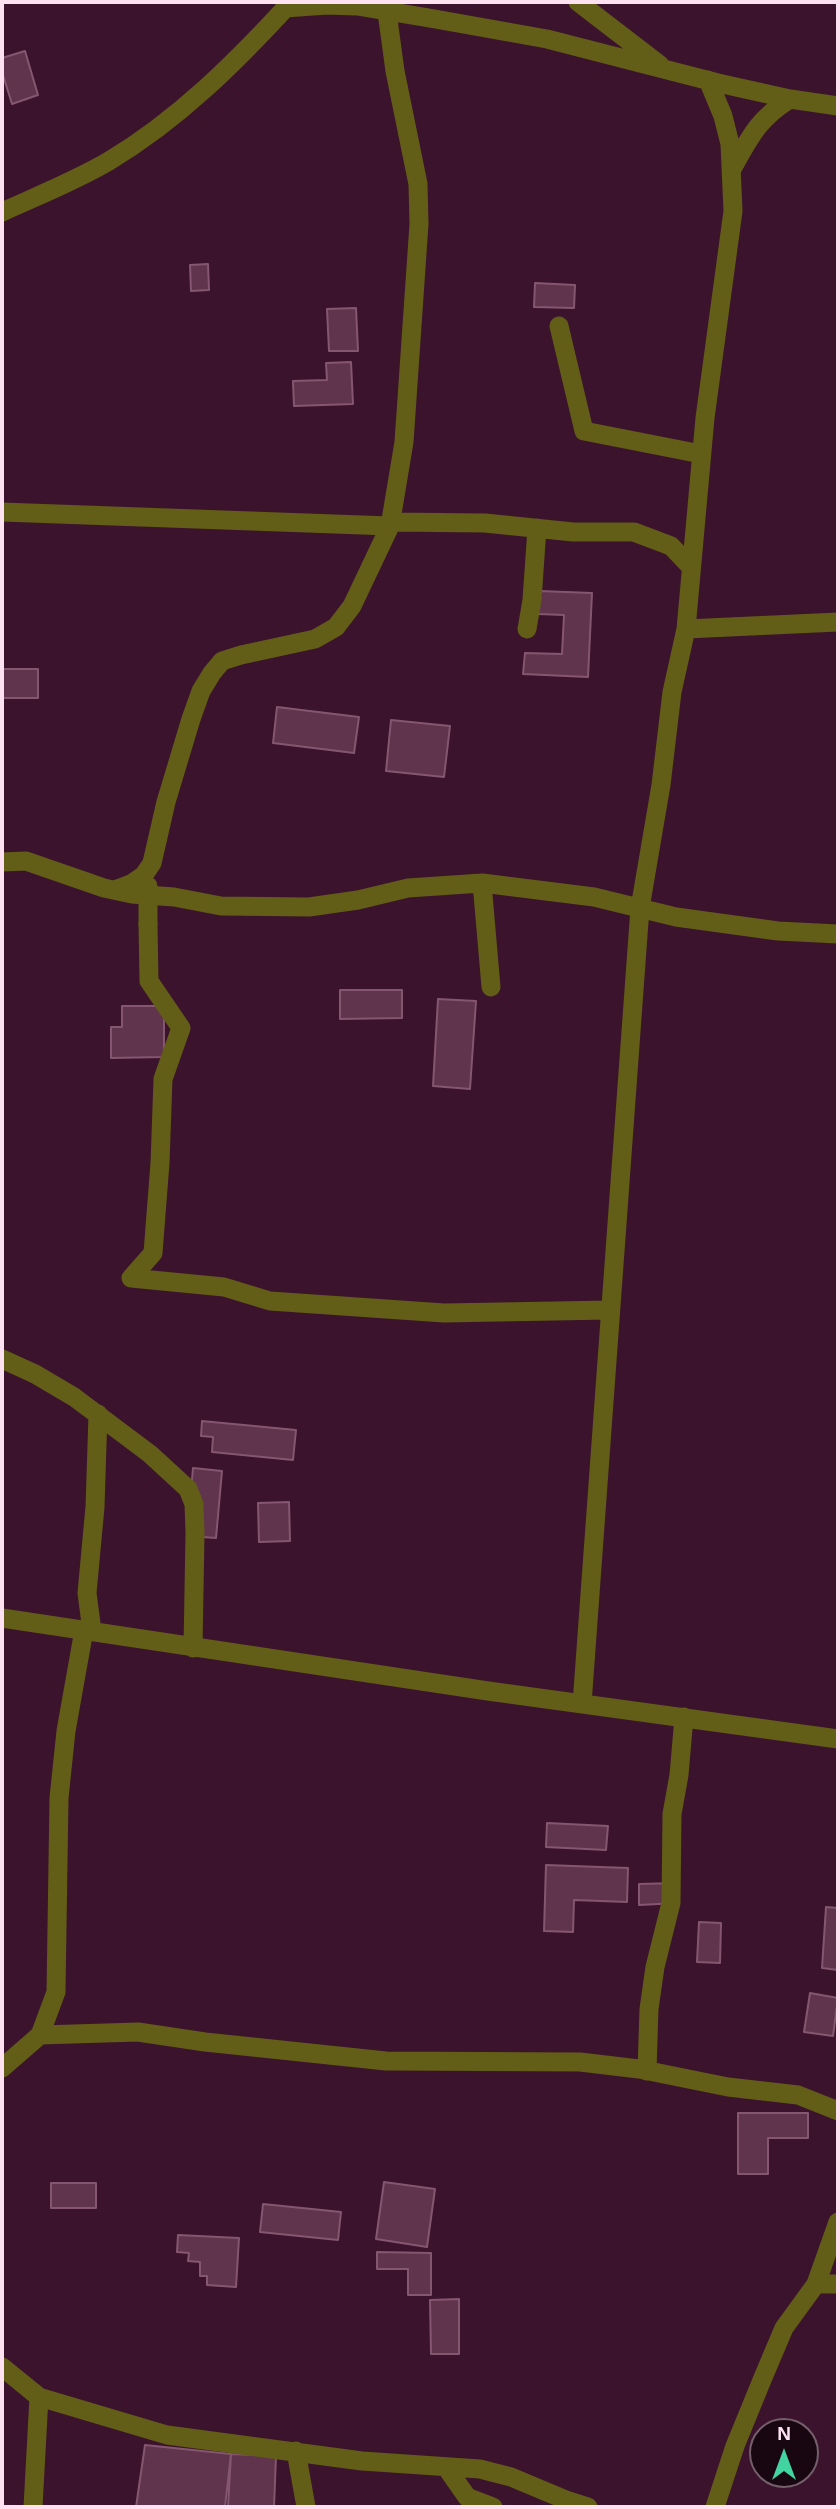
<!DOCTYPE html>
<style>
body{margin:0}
#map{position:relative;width:840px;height:2509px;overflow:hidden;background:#3b132c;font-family:Arial,sans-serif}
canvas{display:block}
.frame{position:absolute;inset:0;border:4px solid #fee2f1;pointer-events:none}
.north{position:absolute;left:749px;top:2418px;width:70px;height:70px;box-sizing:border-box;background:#180711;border:2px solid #745f6b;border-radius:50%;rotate:0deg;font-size:19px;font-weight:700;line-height:28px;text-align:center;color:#fee2f1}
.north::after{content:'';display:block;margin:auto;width:24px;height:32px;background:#41d4a1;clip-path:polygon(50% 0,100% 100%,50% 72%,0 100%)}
</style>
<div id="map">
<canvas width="840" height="2509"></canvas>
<div class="frame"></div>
<div class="north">N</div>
</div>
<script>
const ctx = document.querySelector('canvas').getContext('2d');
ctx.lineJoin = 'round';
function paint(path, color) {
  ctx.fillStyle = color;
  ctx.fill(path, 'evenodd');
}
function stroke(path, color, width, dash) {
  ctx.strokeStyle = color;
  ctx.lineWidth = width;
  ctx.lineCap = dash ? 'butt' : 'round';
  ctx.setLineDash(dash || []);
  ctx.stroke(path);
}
const building = new Path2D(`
 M25,51L38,95L12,104L2,72V58Z
 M208,264L209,290L191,291L190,265Z
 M535,283L575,285L574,308L534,307Z
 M356,308L358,351H329L327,309Z
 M351,362L353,404L294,406L293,381L327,380L326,363Z
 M540,591L592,593L588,677L523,674L525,653L562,654L564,615L538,614Z
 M2,669H38V698H2Z
 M277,707L359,717L354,753L273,743Z
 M391,720L450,726L444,777L386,771Z
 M340,990H402V1018L340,1019Z
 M438,999L476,1001L470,1089L433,1086Z
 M122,1006H164V1057L111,1058V1027H122Z
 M202,1421L296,1430L293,1460L212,1452L213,1437L201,1436Z
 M193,1468L222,1471L216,1538L187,1536Z
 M289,1502L290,1541L259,1542L258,1503Z
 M547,1823L608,1826L606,1850L546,1847Z
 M546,1865L628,1868L627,1902L574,1900L573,1932L544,1931Z
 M677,1883L678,1903L639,1905V1884Z
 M826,1907L838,1908V1970L822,1968Z
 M699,1922L721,1923L720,1963L697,1962Z
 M810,1993L838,1998L833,2036L804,2032Z
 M738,2113H808V2138H768V2174H738Z
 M384,2182L435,2189L427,2247L376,2239Z
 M51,2183H96V2208H51Z
 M263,2204L341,2212L338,2240L260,2232Z
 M178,2235L239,2238L236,2287L207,2285V2276H200V2262L188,2261L189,2253L177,2252Z
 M377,2252L431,2253V2295H408V2269H377Z
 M459,2299V2354H431L430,2300Z
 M145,2445L231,2454L225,2507H136Z
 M231,2454L276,2456L274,2507H228Z`);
paint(building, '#60344d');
stroke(building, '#855670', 2);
stroke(new Path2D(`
 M578,2L660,65
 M285,8L327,5L357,6L435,19L547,39L718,83L790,99L838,106
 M732,169C750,137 758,119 790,99
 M2,212C37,196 75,181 109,161C179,119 236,62 291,2
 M559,326L584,431L701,454
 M2,512L390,526
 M392,522L485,523L573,532H634L671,546L690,566
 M527,629L532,600L537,528
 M686,629L838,622
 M2,862L26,861L104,888L132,894L174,897L221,906L309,907L358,900L408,888L482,883L594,897L676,917L778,931L838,934
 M482,883L491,987
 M115,890L131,884L144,875L152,863L166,802L191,719L201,691L212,673L222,661L241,655L315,639L336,627L352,606L390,526L404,442L419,224L418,184L395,71L387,12
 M131,1278L224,1287L270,1301L444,1313L610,1310
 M131,1278L153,1253L160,1163L163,1079L181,1028L149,981L148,924
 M2,1359L35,1374L74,1397L150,1454L188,1489L194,1504L195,1533L193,1648
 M2,1618L488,1691L838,1739
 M92,1631L87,1593L95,1507L98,1414
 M582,1704L640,908L661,785L672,692L686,629L705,418L733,211L730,144L723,116L708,80
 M40,2035L138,2032L205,2042L386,2061L580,2062L639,2069L728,2087L798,2095L838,2111
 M2,2068L40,2035L56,1992L59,1798L66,1731L84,1630
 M647,2071L649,2009L655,1967L671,1903L672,1814L679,1775L684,1717
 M816,2284H838
 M2,2367L39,2397L167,2435L362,2461L480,2469L511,2477L566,2500L588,2507
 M296,2451L306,2507
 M446,2467L467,2497L493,2507
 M33,2507L39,2397
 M715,2507L735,2446L762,2380L784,2328L816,2284L838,2222`), '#625d17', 19);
stroke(new Path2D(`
 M148,886V924`), '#625d17', 19);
</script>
